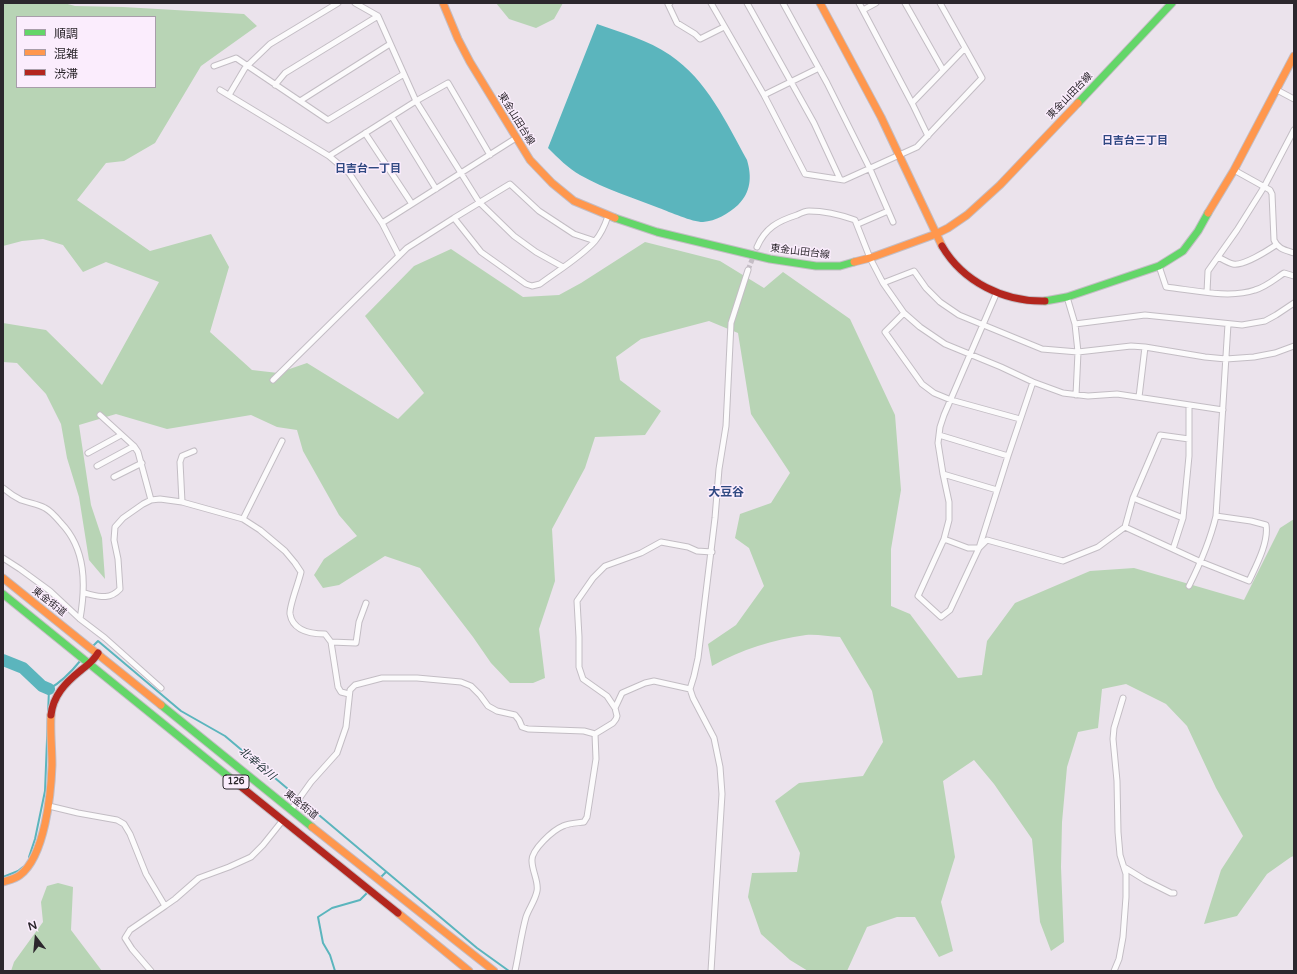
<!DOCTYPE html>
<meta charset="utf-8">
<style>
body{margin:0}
#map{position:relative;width:1297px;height:974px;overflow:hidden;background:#ebe3ec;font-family:"Varela Round","Noto Sans JP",sans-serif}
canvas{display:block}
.frame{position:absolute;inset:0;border:4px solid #2c272d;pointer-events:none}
.legend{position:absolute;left:16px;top:16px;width:140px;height:72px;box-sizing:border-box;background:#fbedfd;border:1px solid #a89eaa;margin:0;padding:5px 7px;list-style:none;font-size:12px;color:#2c272d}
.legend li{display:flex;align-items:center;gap:8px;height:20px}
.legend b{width:20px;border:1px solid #a89eaa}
.north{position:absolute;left:16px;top:918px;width:40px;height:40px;-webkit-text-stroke:3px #fbedfd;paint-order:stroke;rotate:344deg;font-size:11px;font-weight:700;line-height:16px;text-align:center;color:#2c272d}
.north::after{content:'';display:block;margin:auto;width:14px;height:18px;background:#2c272d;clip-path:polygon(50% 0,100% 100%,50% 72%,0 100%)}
</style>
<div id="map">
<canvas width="1297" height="974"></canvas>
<div class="frame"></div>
<ul class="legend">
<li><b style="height:5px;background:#63d668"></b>順調</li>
<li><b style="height:5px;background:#ff974d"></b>混雑</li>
<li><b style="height:5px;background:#b3261e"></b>渋滞</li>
</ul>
<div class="north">N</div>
</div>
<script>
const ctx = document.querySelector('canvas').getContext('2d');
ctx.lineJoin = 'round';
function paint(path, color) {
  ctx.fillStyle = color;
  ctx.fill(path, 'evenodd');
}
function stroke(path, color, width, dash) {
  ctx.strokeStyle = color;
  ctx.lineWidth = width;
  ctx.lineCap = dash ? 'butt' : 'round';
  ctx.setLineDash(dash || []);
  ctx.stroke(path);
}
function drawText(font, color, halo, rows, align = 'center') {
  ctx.font = font + ' "Varela Round","Noto Sans JP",sans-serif';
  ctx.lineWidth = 3;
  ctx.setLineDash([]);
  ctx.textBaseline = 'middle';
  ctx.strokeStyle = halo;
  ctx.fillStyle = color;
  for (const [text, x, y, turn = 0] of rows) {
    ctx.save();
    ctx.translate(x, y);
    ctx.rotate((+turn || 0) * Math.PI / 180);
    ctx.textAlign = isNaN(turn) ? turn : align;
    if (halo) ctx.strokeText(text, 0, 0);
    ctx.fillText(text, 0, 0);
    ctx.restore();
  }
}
paint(new Path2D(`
 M3,3H64L75,6L123,7L244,14L257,26L201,66L155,143L124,161L106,163L77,200L150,251L211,234L229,267L210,332L252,370L278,373L307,363L398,419L424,393L365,316L414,266L451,249L523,297L559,295L581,283L645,242L720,261L764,288L783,272L850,319L895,415L901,490L891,549V606L910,614L958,678L982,675L987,641L1015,603L1090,571L1134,568L1244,600L1280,528L1294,519V856L1291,857L1267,874L1237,916L1204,924L1221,870L1243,836L1216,788L1187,726L1166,704L1126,684L1102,689L1098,728L1078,732L1067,767L1062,822L1061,867L1064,942L1051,951L1040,922L1032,839L994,784L974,760L943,781L955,857L941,902L953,951L939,957L915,917H897L867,927L847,971H808L790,960L761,934L748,897L752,873L797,872L800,853L775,801L799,783L863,776L883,742L872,691L840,637C829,637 817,634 806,635C773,640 742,649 712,666L708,644L736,625L764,586L749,548L735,538L740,514L771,503L790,473L751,414L738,333L709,321L641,339L616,357L620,380L661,411L645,435L595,437L585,468L552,529L555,581L539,629L545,678L533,683H510L491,663L473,637L420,568L385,556L339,585L323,588L314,575L324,559L357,536L339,515L303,451L297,430L277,427L251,415L167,429L116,414L79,425L91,505L102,538L105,579L89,560L79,497L67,458L61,424L46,394L17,363L3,362V323L46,330L102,385L159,282L106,262L83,272L63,245L43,239L22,241L3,246ZM17,17H155V87H17Z
 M496,3H563L554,19L536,28L509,19Z
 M58,883L73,887L71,930L102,971H11L14,962L43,922L41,902L47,886Z`), '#b8d4b5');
paint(new Path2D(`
 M597,24C622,33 648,40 670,55C707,80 726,122 747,160C752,177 751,192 738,205C728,214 716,221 703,222C692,222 670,212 659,208C633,198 605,189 580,175C568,168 558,158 548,148Z`), '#5bb5bd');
stroke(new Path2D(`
 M93,646L98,641L181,711L225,736L477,948L509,971
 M29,857L35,839L45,791L49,689C62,682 72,671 81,660
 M3,877L18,871L23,867
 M380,878L386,872
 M335,971L330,955L323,943L318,917L332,908L360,900L368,892`), '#5bb5bd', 2);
stroke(new Path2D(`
 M3,660L23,668L42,686L49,689`), '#5bb5bd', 12);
stroke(new Path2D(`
 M748,270L757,247`), '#c5bdc6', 5, [5, 2.5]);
const street = new Path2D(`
 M355,3L378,16L416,101L479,202L514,236L536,252L563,267
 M670,3L668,4L677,23L695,34L700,39L724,27
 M711,3L764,95L805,174L844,180L917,147L982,78L940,3
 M747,3L814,123L840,179
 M783,3L827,83L870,169L893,222
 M859,3L912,103L928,136
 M905,3L943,70
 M863,10L876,3
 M214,66L236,58L328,120L404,74
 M275,85L285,73L378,16
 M220,90L329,156L349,173L382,223L399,256
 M1277,90L1294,99
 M229,95L245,68L270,44L338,3
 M764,95L819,68
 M300,101L390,44
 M912,103L965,48
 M392,117L436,189
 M365,133L412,204
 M329,156L416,101L448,83L490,155
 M1234,170L1270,190L1272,194L1274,240C1278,249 1285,250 1294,253
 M454,218L481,252L526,284L532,286L540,284C556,272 582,256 595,241C601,234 605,225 608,216
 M382,223L516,138
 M858,224L888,211
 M757,247C765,228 778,221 797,215C801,213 805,211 809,211C825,211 841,215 855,220L870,258L883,283L904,313L920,327L945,344L1001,367L1033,382L1063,393L1088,396L1117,394L1223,410
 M1218,257C1222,259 1228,263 1233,264C1243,266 1267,251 1276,245
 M1159,266L1166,287C1193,290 1229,299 1255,290C1266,287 1275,279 1284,273L1294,276
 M883,283L914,271L926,288L940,302L959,315L1042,349L1078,352L1131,346L1145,347L1205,357L1226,359L1254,357L1275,353L1294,346
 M997,292L944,415L940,427L938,443L943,474L949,502V520L944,539L918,596L941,617L950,610L979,548L1008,456L1033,382
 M1207,292L1208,271L1237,230L1264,187L1294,130
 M1067,297L1075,324L1078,352L1076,395
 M904,313L885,332L922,384L934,393L951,400L1020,419
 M1075,324L1145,315L1242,325L1265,321L1276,315L1294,303
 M273,380L407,248L454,218L510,184L539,211L574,234L595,241
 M1139,397L1145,347
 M100,415L134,446L138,452L151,500
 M939,435L1008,456
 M88,453L121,435
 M97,466L134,446
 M943,474L997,490
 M114,477L142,463
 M3,488C9,493 15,497 21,500C29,503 38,504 45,508C51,511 56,517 61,523C86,549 86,585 80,619
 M1133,498L1183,518
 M182,502L180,462L182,456L194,451
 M243,519L282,441
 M1125,527L1201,562L1249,581C1256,566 1269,542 1266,525L1251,521L1216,516
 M944,539L968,548H979L987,540L1063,561L1098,547L1125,527L1133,498L1160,435L1189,439
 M1173,549L1183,518L1189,456V405
 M3,558L20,569L50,591L80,619L105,638L161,688
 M1189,586C1200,564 1210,541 1216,516L1228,324
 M84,593C98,596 109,601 120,589L118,559L114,540L115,527L123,518L143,504L151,500L160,499L182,502L243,519L260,530L285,551L295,563L301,572C299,582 289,606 290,614C293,631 311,634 325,634L331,642L338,687L341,692L349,694
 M331,642L356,643L359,622L366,603
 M615,708L622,693L645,683L654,681L690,689
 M595,734L613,723L616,719L617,716L615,708L607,696L583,679L579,667V637L577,601L593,578L605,566L641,553L661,542L688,547L697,551L712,552
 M49,806L78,813L117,820L124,824L130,834L146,874L165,906L130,930L125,938L132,949L151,971
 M291,810L311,782L337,753L346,727L350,690L355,685L382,678H417L461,682L471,686L480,695L488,706L497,711L515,715L519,720L522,727L528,729L584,731L595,734
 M1124,867L1145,880L1171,893H1174
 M165,906L175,899L199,878L229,867L251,857L263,845L283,820
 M515,971C519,953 521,935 526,917C529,908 535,901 537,891C539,882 532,871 532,861C531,850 553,830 563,826C569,823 577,823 584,822L587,817L596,759L595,734
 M711,971L722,794L720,767L714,738L693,698L690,689L694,676L698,658L715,518L719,469L726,426L731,323L748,270
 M1114,971L1119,959L1123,937L1126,897V874L1120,855L1118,832L1117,781L1113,739L1114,728L1123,698`);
const fast = new Path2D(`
 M1078,103L1172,3
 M615,218L657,232L770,259L816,266H840L854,262
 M1045,301L1067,297L1159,266L1183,251L1198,231L1208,213
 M3,594L234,781
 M161,705L312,827`);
const slow = new Path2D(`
 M443,3L458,39L470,62L530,160L552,183L574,201L615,218
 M820,3L881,117L942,246
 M1208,213L1234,170L1294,56
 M854,262L870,258L936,234L948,228L967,215L1000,185L1078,103
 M3,578L161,705
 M312,827L494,971
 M3,882C9,880 15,879 20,875C45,856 51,794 52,765C52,748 50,732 51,715
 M398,913L469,971`);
const jam = new Path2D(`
 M942,246C963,282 1004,302 1045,301
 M51,715C53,696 65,683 80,671C88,664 92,663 98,653
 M234,781L398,913`);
stroke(street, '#c3bdc4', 7);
stroke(fast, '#c3bdc4', 9);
stroke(slow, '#c3bdc4', 9);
stroke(jam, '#c3bdc4', 9);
stroke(street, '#fcfbfc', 5);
stroke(fast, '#63d668', 7);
stroke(slow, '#ff974d', 7);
stroke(jam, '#b3261e', 7);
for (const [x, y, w] of [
 [236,782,26]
]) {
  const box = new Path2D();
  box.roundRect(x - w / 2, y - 7, w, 14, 3);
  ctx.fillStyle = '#fbedfd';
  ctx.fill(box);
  stroke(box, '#2c272d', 1);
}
drawText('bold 9px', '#2c272d', null, [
 ["126",236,782]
]);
drawText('10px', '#2c272d', '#fbedfd', [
 ["東金山田台線",1070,96,-46],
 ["東金山田台線",516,119,58],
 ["東金山田台線",800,252,7],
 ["東金街道",49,602,38],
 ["東金街道",301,805,39]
]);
drawText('bold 11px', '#2f4881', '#fbedfd', [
 ["日吉台三丁目",1135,141],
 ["日吉台一丁目",368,169]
]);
drawText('italic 11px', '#192e2f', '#fbedfd', [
 ["北幸谷川",257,764,40]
]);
drawText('bold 12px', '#2f4881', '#fbedfd', [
 ["大豆谷",726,493]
]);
</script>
